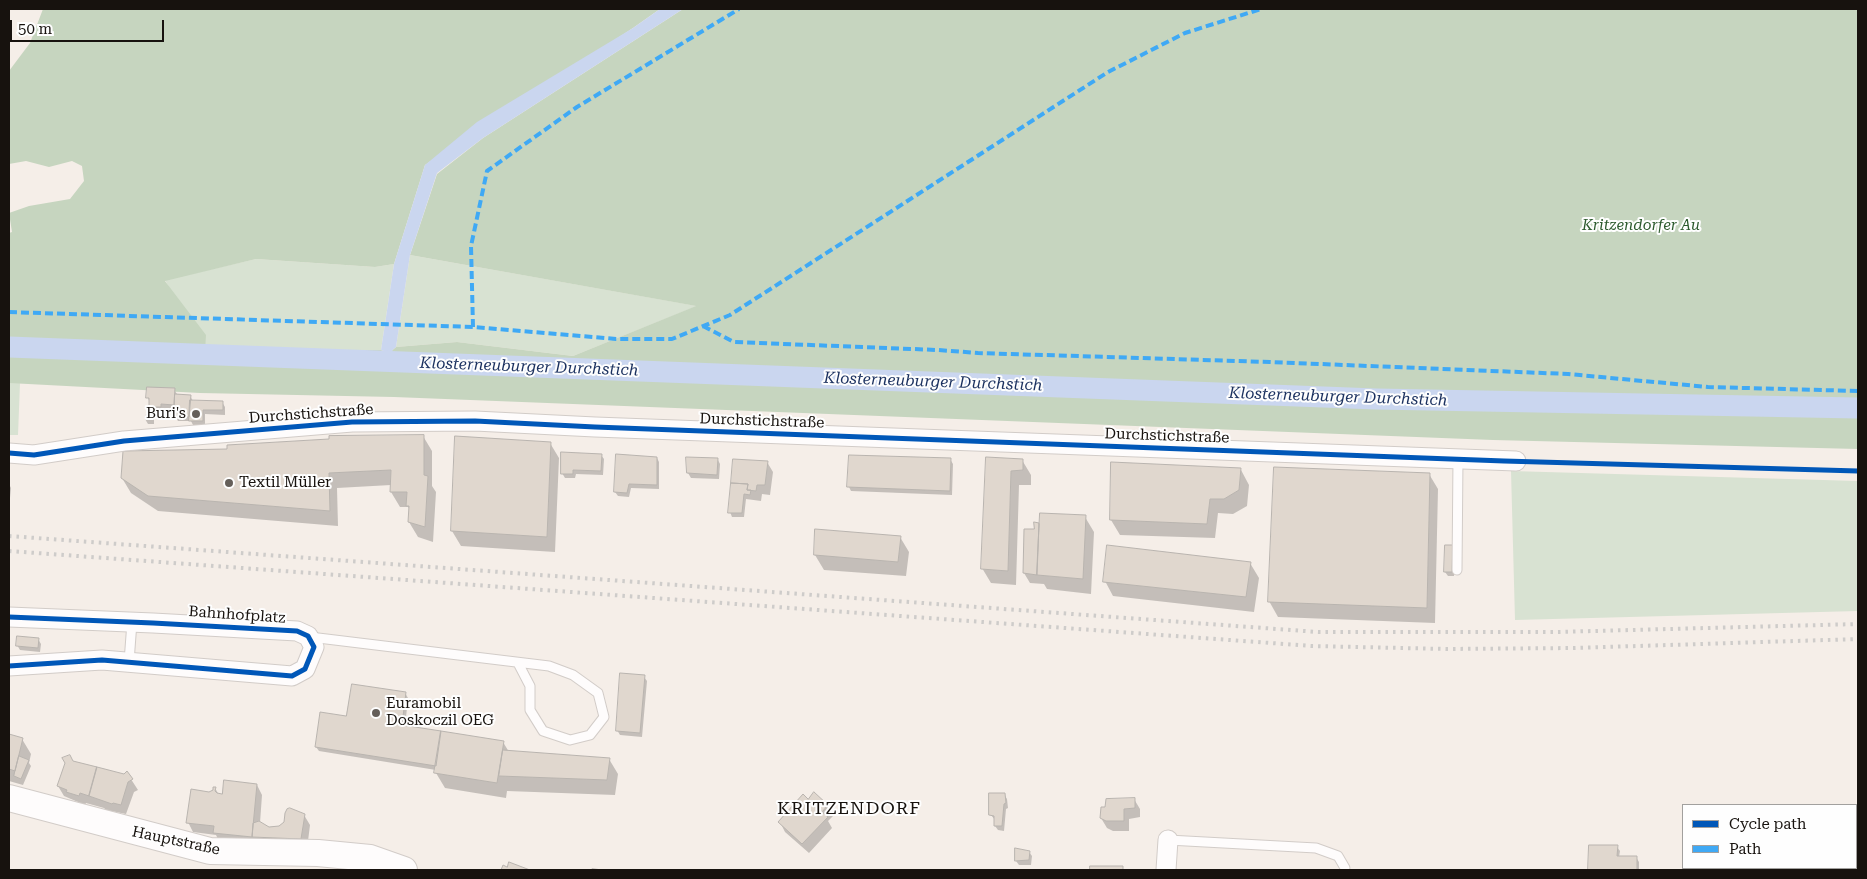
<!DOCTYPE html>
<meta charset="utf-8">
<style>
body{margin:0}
#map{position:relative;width:1867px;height:879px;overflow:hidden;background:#f5eee8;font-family:"Roboto Serif",serif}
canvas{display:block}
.frame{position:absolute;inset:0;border:10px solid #17120e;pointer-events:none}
.legend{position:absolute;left:1682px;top:804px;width:175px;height:65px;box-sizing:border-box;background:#fefefe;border:1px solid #a2a09e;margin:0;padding:6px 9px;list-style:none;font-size:15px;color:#17120e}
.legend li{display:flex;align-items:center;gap:10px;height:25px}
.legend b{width:25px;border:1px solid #a2a09e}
.scale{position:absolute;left:10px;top:20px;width:154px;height:22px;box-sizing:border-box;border:2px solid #17120e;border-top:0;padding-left:6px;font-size:15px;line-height:18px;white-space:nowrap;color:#17120e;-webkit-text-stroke:4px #fefefe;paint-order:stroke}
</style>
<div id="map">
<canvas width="1867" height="879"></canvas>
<div class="frame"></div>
<ul class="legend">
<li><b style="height:6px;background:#0057b8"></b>Cycle path</li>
<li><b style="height:6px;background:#3fa9f5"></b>Path</li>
</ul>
<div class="scale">50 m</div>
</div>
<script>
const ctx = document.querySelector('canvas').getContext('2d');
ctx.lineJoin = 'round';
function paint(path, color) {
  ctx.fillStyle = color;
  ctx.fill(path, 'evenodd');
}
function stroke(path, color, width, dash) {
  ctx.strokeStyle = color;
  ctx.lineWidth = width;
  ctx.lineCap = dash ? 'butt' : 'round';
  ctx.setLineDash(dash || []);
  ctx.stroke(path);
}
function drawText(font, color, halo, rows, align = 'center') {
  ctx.font = font + ' "Roboto Serif",serif';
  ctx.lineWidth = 4;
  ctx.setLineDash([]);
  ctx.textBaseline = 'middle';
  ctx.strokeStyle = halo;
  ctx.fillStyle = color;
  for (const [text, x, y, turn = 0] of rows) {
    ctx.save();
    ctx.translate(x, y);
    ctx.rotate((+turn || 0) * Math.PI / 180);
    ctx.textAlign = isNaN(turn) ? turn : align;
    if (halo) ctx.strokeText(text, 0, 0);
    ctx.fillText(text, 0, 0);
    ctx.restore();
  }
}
paint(new Path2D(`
 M410,255L697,306L573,356L457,342L396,347Z
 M256,259L375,267L394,264L381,350L204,351L165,280Z
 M9,383H20L18,435H9Z
 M1511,471L1858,481V611L1515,620Z`), '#d8e2d2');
paint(new Path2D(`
 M43,9H660L633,28L425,165L394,264L375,267L256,259L165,281L206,335L205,351L381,350L389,353L396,347L457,342L573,356L696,306L410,255L437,174L483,138L683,9H1858V449L1493,440L394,397L200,393L9,383V233L12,232L9,213L29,206L70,199L84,181L82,166L72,161L49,167L26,161L9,164V71L30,43Z`), '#c6d5bf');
paint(new Path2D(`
 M660,9H683L483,138L437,173L410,255L396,347L389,353L381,350L394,264L425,165L477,122L633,28Z`), '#cad6ef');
paint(new Path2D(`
 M174,390L177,394L190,396L193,401L222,402L225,407V415L205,414V425H193L191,421H178L175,416V409L163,408V412L153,411L148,398Z
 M146,414H151L154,419V424H148L145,419Z
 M423,436L432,451V486L436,492L433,542L418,537L409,522L410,510L408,507H400L391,492V485L337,488L338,526L158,511L131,493L122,478L228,451Z
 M456,437L550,443L559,458L555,552L461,546L452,531Z
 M601,455L604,459L603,475L576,474L575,478H565L562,473Z
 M657,458L659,462V489L631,488L629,497L618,496L615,492Z
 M987,458L1022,460L1031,475V485H1019L1016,585L991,583L982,568Z
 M688,459L718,460L720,464L719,479L691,478L688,473Z
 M950,459L953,464L952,495L851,491L849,487Z
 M767,462L773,472L770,495L762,494L761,501L746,499L744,517H732L730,512Z
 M1241,470L1249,485L1247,506L1233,514L1218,513L1215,538L1120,535L1111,520Z
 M1429,474L1438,489L1435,623L1278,617L1269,601Z
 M9,484L11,488L9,508Z
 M1085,517L1094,532L1091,594L1047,589L1044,584L1030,583L1024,573L1035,530V523L1040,524Z
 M816,530L900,537L909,552L906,576L824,570L815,555Z
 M1453,546L1455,551L1454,576H1448L1445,572Z
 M1250,563L1259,578L1254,612L1113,596L1105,581Z
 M38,639L41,644L40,652L20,650L17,645Z
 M644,677L647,681L642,737L620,735L617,730Z
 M405,693L408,698L405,727L503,742L509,752L609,759L618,774L615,795L507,791L506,798L445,788L436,773V770L319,751L316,747L347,717Z
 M9,735L22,739L31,754L29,763L31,766L23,785L9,781Z
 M127,773L138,790L134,792L126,814L106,810L104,808L86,803L85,805L64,796L58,786L124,775Z
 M257,785L262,795L260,823L269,828H279L304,815L310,825L307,849L220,843L216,835L193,832L188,822L209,793L215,788L219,795H223Z
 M814,794L827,806L833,816L828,821L832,828L809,853L785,832L780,822L808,801Z
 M1004,794L1007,799L1008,808L1006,809L1004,831L998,830L995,826V820L991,815Z
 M1134,799L1140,809V817L1129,819V831H1113L1107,828L1101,818Z
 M1590,846L1617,847L1620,851L1619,857H1636L1639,862V870H1589Z
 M1029,852L1032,856L1031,865H1019L1016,861Z
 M592,868L605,870H591Z`), '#0003');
stroke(new Path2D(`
 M388,361L390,346`), '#cad6ef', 6);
stroke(new Path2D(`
 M9,347L1376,399L1858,408`), '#cad6ef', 21);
const building = new Path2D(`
 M147,387L175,388L174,405L161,404V407H149V398H146Z
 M175,394L191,395L189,417L174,416Z
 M190,400L223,401V410H203V421H189Z
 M424,435V475L428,476L425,527L408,522L409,506H406L407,492H390L391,470L329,473L330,511L148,496L121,478L123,451L227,449V445L329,439V436Z
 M455,436L551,442L547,537L451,531Z
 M561,452L602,454L601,471L573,470V474H561Z
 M616,454L657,457V485L629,484L627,493L614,492Z
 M849,455L951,458L950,491L847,487Z
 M686,457L718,458L717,475L687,473Z
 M986,457L1023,459V470L1011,471L1008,571L981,569Z
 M733,459L768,461L765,485H757L756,491L747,490L748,484L731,483Z
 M1111,462L1241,468L1239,490L1224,499H1210L1207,524L1110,520Z
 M1274,467L1430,473L1427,608L1268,602Z
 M731,483L748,484L747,490H751L750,495L744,494L742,513H728Z
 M1040,513L1086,515L1083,579L1037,575Z
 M1034,522L1039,523L1037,575L1023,573L1024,529H1034Z
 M815,529L901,536L898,562L814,555Z
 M1107,545L1251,562L1246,597L1103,582Z
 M1445,545H1453L1452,572H1444Z
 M17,636L39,638L38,648L16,646Z
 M620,673L645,675L640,733L616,731Z
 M352,684L406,692L402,725L441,731L436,766L315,747L320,712L346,716Z
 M441,731L504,741L497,783L434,773Z
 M9,734L23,738L15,771L9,769Z
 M503,750L610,758L607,780L499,776Z
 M70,755L73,761L97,767L89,796L80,793L79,796L66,792L67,790L57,786L65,763L62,758Z
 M19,756L29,760L21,779L14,776Z
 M97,767L124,774L127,771L133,779L128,782L121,805L113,803L112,804L89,796Z
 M224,780L257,784L252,837L213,833L214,826L186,823L191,789L209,792L213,790V787H216L215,791L217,793L222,794Z
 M814,792L828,805L822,812L828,817L802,844L778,822L803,794L808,799Z
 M989,793H1005L1006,803L1004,804L1002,826H994V816L989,815Z
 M1135,798V808L1124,809V821H1106L1100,818L1101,807H1105L1106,799Z
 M290,808L305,814L301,839L252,837L253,823L259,821L269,827L279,826L284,822L285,813L287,809Z
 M1589,845H1618L1617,856H1637V870H1588Z
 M1015,848L1030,851L1029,860L1015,861Z
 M509,862L530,870H501L503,865L507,867Z
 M1090,866H1123V870H1090Z`);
paint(building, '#e0d7ce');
stroke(building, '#b9b4af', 1);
const service = new Path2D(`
 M1457,570L1458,459
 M310,637L549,666L573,675L598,693L604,717L590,735L570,740L543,731L530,710V686L518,663
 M129,662L132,622
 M1168,840L1316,848L1338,856L1345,868`);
const minor = new Path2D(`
 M9,453L34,455L124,441L352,422L475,421L595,427L1516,461
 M9,617L153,623L297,631L308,636L314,647L305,669L292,676L102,660L9,666
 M1166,870L1168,840`);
const secondary = new Path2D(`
 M9,798L210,851L318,853L370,858L404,870`);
stroke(service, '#d2ccc8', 11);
stroke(minor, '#d2ccc8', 21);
stroke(secondary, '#d2ccc8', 28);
stroke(service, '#fefcfc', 9);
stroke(minor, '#fefcfc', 19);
stroke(secondary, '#fefcfc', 26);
stroke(new Path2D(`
 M9,536L1318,632H1556L1858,624
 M9,551L1312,646L1447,649L1574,648L1858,639`), '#ceccca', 4, [2.5, 5]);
stroke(new Path2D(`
 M9,312L473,327L616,339H672L730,315L1108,72L1185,33L1261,9
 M703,326L734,342L938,350L978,353L1270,362L1568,374L1708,387L1858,391
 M473,327L471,246L487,171L577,107L739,9`), '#3fa9f5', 4, [8, 4]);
stroke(new Path2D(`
 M9,453L34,455L124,441L352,422L475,421L595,427L1504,461L1858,471
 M9,617L153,623L297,631L308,636L314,647L305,669L292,676L102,660L9,666`), '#0057b8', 5);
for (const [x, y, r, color] of [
 [196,414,5,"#655f5a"],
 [229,483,5,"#655f5a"],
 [376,713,5,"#655f5a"]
]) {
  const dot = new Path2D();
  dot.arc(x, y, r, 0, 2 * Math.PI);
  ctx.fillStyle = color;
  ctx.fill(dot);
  stroke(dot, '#fefefe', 2);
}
drawText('italic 15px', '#2c5a2d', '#fefefe', [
 ["Kritzendorfer Au",1641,226]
]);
drawText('15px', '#17120e', '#fefefe', [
 ["Buri's",186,414,"right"],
 ["Textil Müller",239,483],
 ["Euramobil",386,704],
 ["Doskoczil OEG",386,721]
], 'left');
drawText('15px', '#17120e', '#fefefe', [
 ["Durchstichstraße",311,414,-4],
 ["Durchstichstraße",762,421,2],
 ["Durchstichstraße",1167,436,2],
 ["Bahnhofplatz",237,615,4],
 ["Hauptstraße",176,841,12]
]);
drawText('italic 16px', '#1a305f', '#fefefe', [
 ["Klosterneuburger Durchstich",529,367,2],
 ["Klosterneuburger Durchstich",933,382,2],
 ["Klosterneuburger Durchstich",1338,397,2]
]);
ctx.letterSpacing = '1px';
drawText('18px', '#17120e', '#fefefe', [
 ["KRITZENDORF",849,809]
]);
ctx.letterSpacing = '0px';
</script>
